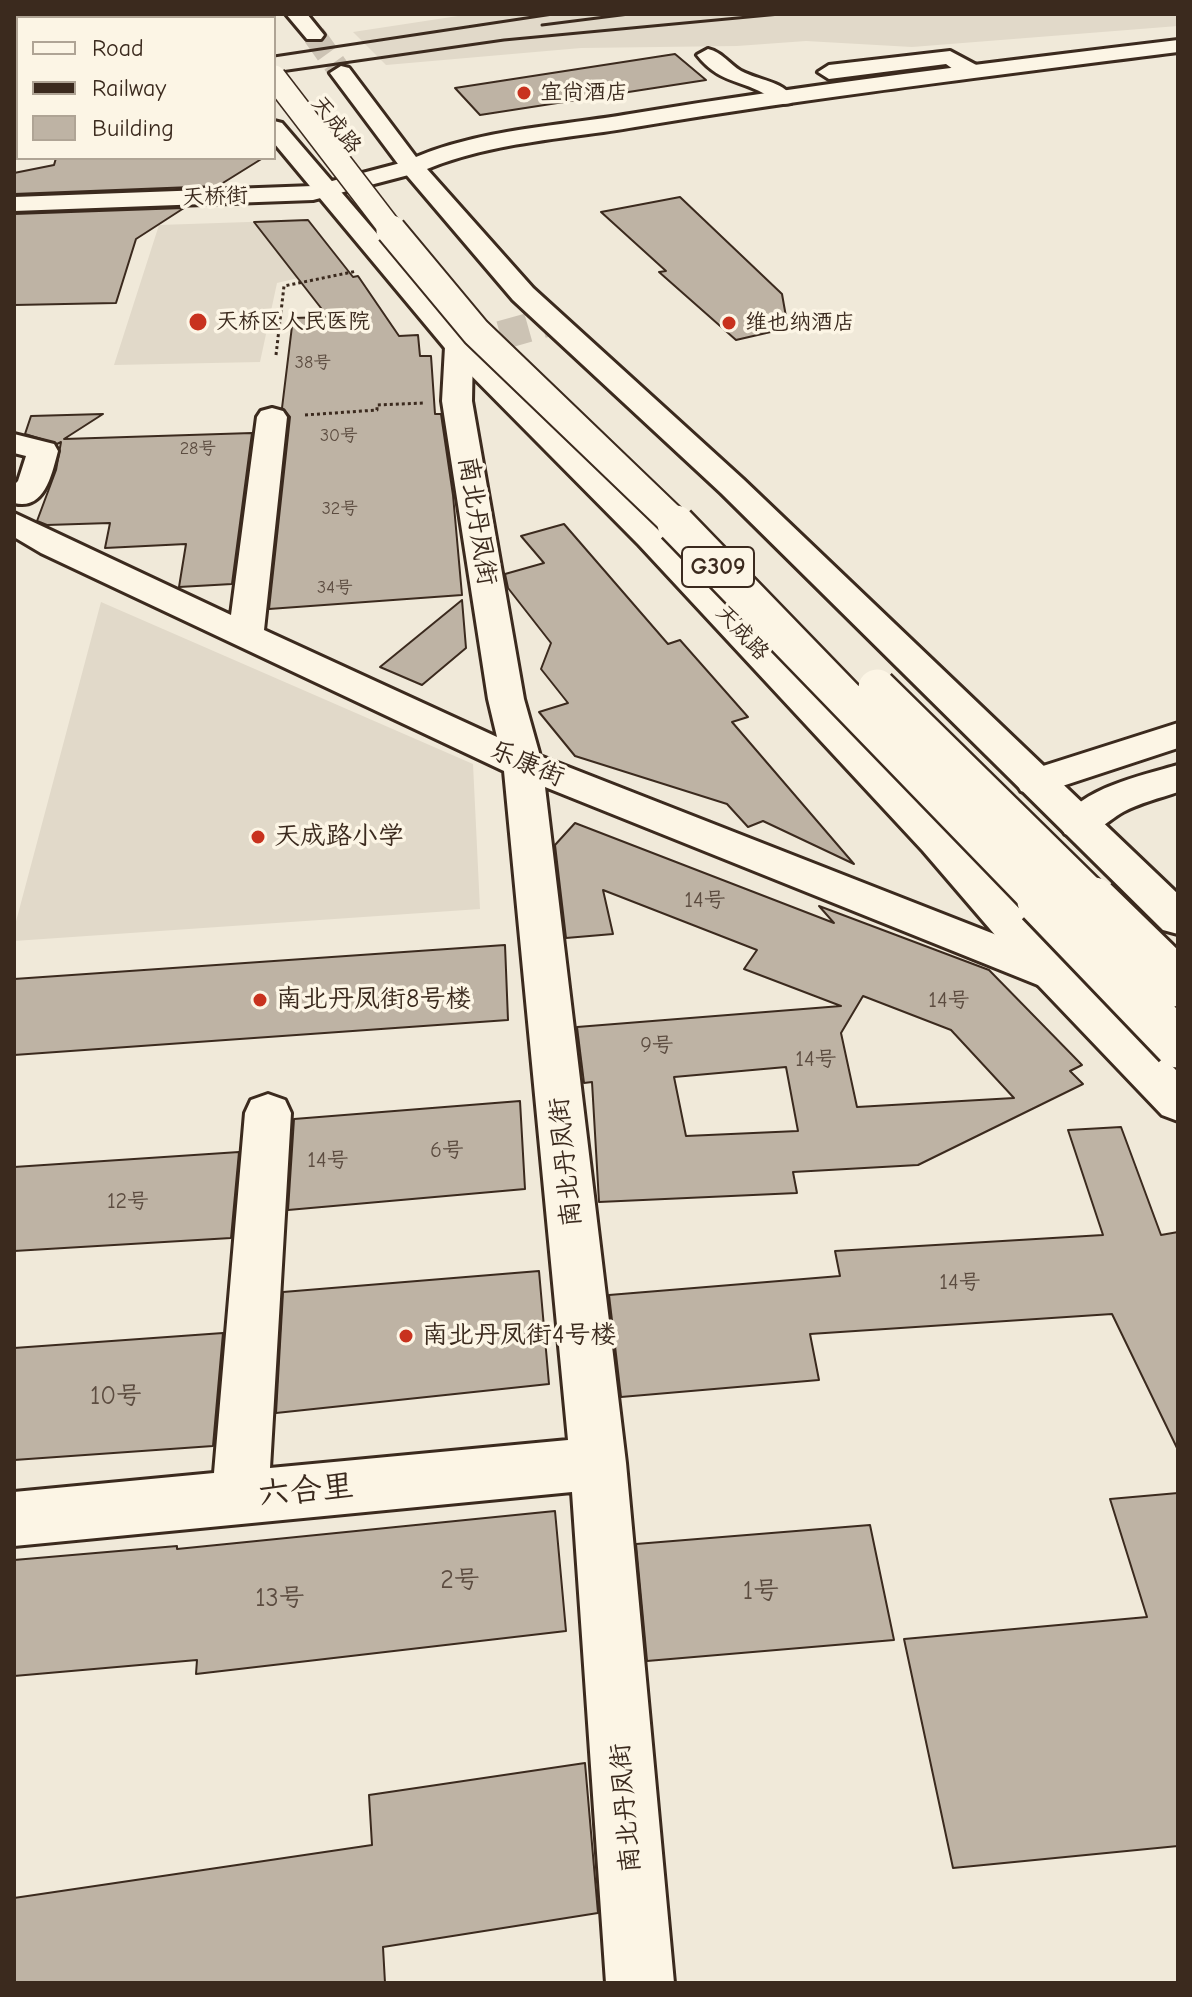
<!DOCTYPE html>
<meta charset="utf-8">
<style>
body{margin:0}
#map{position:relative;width:1192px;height:1997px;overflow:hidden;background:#f0e9d9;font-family:"Comic Neue",sans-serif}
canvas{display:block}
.frame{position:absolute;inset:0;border:16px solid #3b2a1e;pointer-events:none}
.legend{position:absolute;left:16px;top:16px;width:260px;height:144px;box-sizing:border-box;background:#fcf5e5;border:2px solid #afa495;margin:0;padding:10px 14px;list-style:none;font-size:24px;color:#3b2a1e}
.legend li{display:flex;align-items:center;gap:16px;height:40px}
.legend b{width:40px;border:2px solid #afa495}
</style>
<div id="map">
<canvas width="1192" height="1997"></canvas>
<div class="frame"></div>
<ul class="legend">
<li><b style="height:10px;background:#fcf5e5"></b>Road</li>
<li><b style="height:10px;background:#3b2a1e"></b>Railway</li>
<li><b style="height:22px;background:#beb3a4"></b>Building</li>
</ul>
</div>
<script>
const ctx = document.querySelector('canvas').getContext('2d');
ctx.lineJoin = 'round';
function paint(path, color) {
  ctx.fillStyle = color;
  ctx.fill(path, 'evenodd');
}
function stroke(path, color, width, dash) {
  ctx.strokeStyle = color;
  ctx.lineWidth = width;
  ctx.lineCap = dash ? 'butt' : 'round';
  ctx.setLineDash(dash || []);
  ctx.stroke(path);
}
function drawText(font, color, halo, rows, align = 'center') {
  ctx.font = font + ' "Comic Neue","LXGW WenKai TC",sans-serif';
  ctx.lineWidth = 7;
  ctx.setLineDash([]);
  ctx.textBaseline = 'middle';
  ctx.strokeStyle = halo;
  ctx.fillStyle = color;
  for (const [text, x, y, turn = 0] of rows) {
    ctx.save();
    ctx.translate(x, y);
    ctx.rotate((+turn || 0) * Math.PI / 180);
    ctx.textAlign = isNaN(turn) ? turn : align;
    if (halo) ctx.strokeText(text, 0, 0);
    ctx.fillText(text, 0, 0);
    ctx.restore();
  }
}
paint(new Path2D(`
 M471,14H1178V26L912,47L806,41L737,46L581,48L386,65L353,32Z
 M308,220L298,278L277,283L260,362L114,365L159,225Z
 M101,602L473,764L480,909L14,941V929Z`), '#e1d9c9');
const building = new Path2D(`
 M675,54L706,80L480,115L455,88Z
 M56,158H263L218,186L14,194V173L54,165Z
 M680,197L782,294L788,328L736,340L659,272L666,271L601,212Z
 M184,208L136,239L116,303L14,305V214Z
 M308,220L353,277L358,276L399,336L418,335L420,356H431L435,414H441L453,495L462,595L269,609L290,417L282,408L293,318L328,317L254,222Z
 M103,414L64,439L252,433L232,584L179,587L186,544L105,548L110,523L47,525L37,521L56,470L61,442L57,444L25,434L31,416Z
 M564,524L668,644L680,640L748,717L732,722L854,864L763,821L748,827L727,804L575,756L539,712L568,703L541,669L551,643L508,588L505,574L544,563L521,536Z
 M462,600L466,648L422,685L380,667Z
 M575,823L834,923L819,906L989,970L1082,1065L1070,1071L1083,1084L918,1165L793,1172L797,1193L599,1202L592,1082L584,1083L577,1027L841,1006L744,969L757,950L603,890L613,934L566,938L555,845ZM863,996L951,1030L1014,1098L857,1107L841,1033ZM786,1067L798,1131L686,1136L674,1077Z
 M505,945L508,1020L14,1055V979Z
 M520,1101L525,1189L288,1210L294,1119Z
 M1121,1127L1161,1235L1178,1232V1450L1112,1314L810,1334L819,1380L621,1397L609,1295L840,1276L835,1251L1103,1235L1068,1130Z
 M239,1152L231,1238L14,1251V1167Z
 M539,1271L549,1384L276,1413L283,1292Z
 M223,1333L213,1446L14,1460V1348Z
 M1178,1493V1846L953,1868L904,1639L1147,1617L1110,1499Z
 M555,1511L566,1631L196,1674L197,1660L14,1676V1560L177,1546V1549Z
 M870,1525L894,1640L647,1661L636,1544Z
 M585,1763L598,1913L383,1947L385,1983H14V1898L372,1845L369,1795Z`);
paint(building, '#beb3a4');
stroke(building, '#3b2a1e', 2);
stroke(new Path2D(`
 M459,347L552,321`), '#ccc3b4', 29, [29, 14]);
stroke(new Path2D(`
 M314,35L341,73`), '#ccc3b4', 23, [23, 11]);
const minor = new Path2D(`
 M708,49C722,52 729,64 741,71C760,81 780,80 794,98L791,103C777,106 774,99 763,93C737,79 718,82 697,55Z
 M950,51L980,67L983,72L980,77H964L946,64L829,79L818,72L829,65Z
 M412,160L420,162L424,167L420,172L313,200L14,211V197L313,186Z
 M459,339L469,341L473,347L472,401L524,699L540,756L1068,963L1075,974L1068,985L1053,990L1038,985L545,787L626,1463L674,1983H606L572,1492L14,1546V1492L214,1473L245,1113L251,1100L268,1094L285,1100L291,1113L270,1468L568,1440L504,771L41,553L14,537V513L231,615L257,417L261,411L272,408L283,411L287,417L264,630L497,737L488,699L442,401L445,347L449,341Z
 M14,434L54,444L58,451C52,473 45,511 14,503V485L18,481L26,456L14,453Z
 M1178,723V748L1035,795L1021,791L1016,782L1021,773Z
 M1178,765V792C1160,798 1139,803 1123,812C1101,825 1091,841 1065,834L1059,824C1081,788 1140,776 1178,765Z`);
const major = new Path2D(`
 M178,14H198L201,18H181Z
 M286,14H307L324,35L321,39H307Z
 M1178,40V52C997,75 815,97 635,127C566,139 492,142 427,169L533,288L743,479L1178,894V934L1163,930L721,493L513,300L404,172L330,73L341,66L349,68L416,157C483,129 560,126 630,114C812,84 995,62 1178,40Z
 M274,121L282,123L469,341L663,531L951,831L1068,963L1178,1072V1121L1162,1115L1038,985L923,851L639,545L449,353L274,143Z`);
const highway = new Path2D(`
 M239,14H259L262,18H242Z`);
stroke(minor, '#3b2a1e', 6);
stroke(major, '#3b2a1e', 6);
stroke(highway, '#3b2a1e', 6);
stroke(new Path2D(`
 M276,355L284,286L357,271
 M305,415L377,410V405L424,403`), '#3b2a1e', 3, [3, 3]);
paint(minor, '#fcf5e5');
paint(major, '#fcf5e5');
paint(highway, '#fcf5e5');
stroke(new Path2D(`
 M542,25L629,14
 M274,56L553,14
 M274,73L504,40L780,14
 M14,101H18
 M14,114L18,113`), '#3b2a1e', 3);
const highwayBridgeFar3 = new Path2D(`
 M274,77L393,232`);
const highwayBridgeFar2 = new Path2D(`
 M391,230L476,332L678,526`);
const highwayBridgeFar1 = new Path2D(`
 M676,524L1043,903
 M877,688L1096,903`);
const highwayBridge = new Path2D(`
 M1041,901L1178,1044
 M1094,901L1178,983`);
stroke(highwayBridgeFar3, '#3b2a1e', 26, []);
stroke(highwayBridgeFar2, '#3b2a1e', 33, []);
stroke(highwayBridgeFar1, '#3b2a1e', 42, []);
stroke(highwayBridge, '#3b2a1e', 53, []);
stroke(highwayBridgeFar3, '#fcf5e5', 23);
stroke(highwayBridgeFar2, '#fcf5e5', 29);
stroke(highwayBridgeFar1, '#fcf5e5', 37);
stroke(highwayBridge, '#fcf5e5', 47);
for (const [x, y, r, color] of [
 [524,93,8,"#c8321e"],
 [198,322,10,"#c8321e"],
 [729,323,8,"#c8321e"],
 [258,837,8,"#c8321e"],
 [260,1000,8,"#c8321e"],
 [406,1336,8,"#c8321e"]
]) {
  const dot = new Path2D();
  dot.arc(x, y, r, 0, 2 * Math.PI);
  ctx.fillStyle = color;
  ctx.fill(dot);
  stroke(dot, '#fcf5e5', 3);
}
drawText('18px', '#5c4c40', null, [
 ["38号",313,363],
 ["30号",339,436],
 ["28号",198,449],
 ["32号",340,509],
 ["34号",335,588]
]);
drawText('22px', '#3b2a1e', '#fcf5e5', [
 ["宜尚酒店",540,93],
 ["天桥区人民医院",216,322],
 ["维也纳酒店",745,323]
], 'left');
drawText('22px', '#3b2a1e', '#fcf5e5', [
 ["天成路",336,125,52],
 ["天桥街",215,197,-2],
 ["天成路",742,633,47]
]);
drawText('22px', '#5c4c40', null, [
 ["14号",705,901],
 ["14号",949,1001],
 ["9号",657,1046],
 ["14号",816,1060],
 ["6号",447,1151],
 ["14号",328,1161],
 ["12号",128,1202],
 ["14号",960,1283]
]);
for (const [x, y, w] of [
 [718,567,72]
]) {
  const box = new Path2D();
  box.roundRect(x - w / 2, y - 20, w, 40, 6);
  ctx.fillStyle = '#fcf5e5';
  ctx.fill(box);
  stroke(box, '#3b2a1e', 2);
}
drawText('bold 24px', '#3b2a1e', null, [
 ["G309",718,567]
]);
drawText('26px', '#3b2a1e', '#fcf5e5', [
 ["南北丹凤街",477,521,81],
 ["乐康街",527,764,23],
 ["南北丹凤街",566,1162,-96],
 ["南北丹凤街",626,1808,-95]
]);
drawText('26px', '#3b2a1e', '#fcf5e5', [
 ["天成路小学",274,837],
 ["南北丹凤街8号楼",276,1000],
 ["南北丹凤街4号楼",422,1336]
], 'left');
drawText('26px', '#5c4c40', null, [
 ["10号",116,1397],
 ["2号",460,1581],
 ["1号",761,1592],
 ["13号",280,1599]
]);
drawText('32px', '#3b2a1e', '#fcf5e5', [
 ["六合里",306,1491,-5]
]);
</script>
